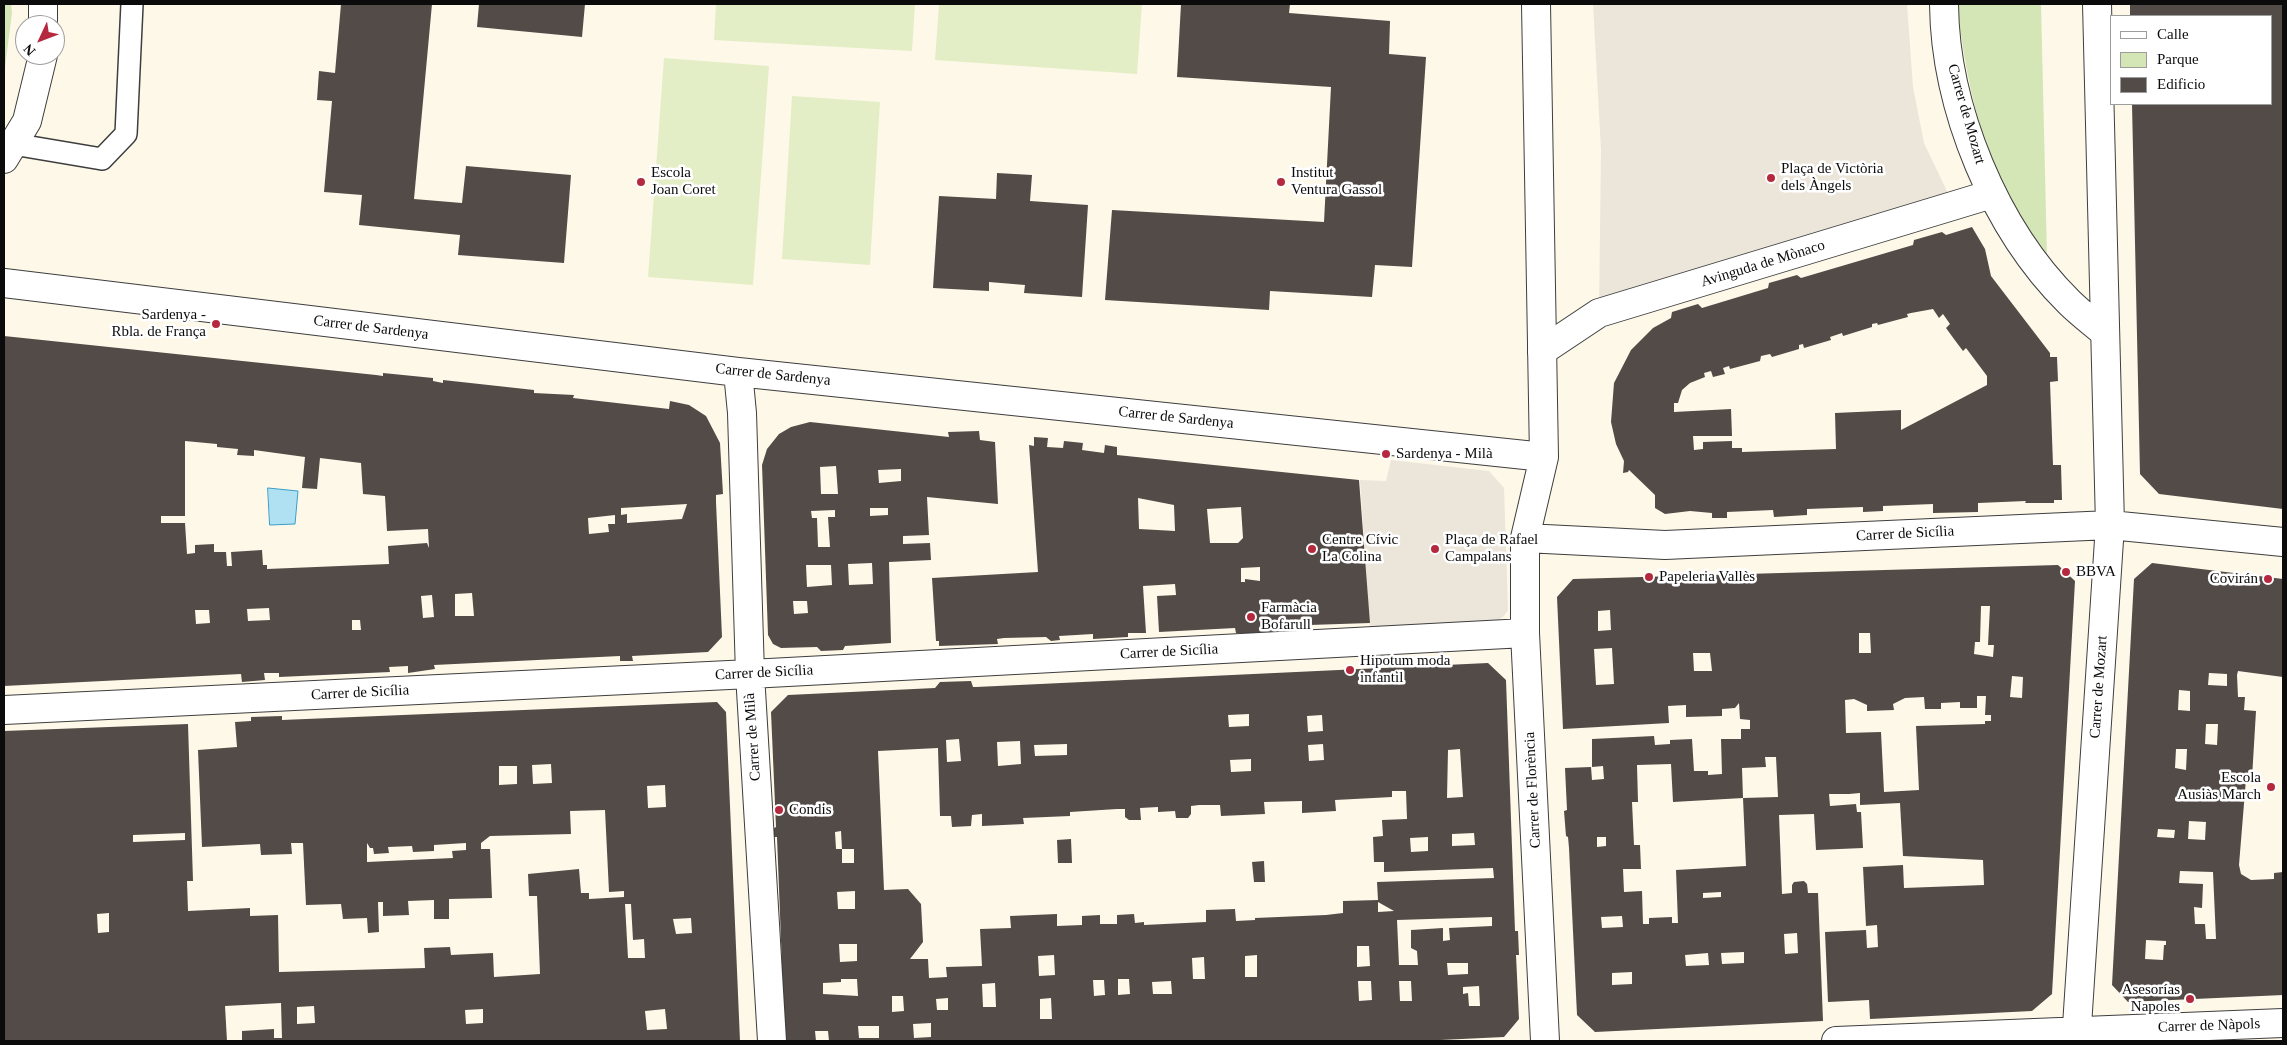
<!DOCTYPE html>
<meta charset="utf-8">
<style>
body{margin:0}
#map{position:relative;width:2287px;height:1045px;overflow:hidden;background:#fef8e9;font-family:Georgia,serif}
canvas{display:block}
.frame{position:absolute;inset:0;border:5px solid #0b0b0b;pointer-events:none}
.legend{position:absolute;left:2110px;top:15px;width:162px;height:90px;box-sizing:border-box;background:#fff;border:1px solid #9d9d9d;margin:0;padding:6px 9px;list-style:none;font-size:15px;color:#0b0b0b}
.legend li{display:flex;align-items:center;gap:10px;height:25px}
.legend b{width:25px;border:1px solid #9d9d9d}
.north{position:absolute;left:15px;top:15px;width:50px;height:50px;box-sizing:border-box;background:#fff;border:1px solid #9d9d9d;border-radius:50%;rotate:227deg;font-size:14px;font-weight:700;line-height:20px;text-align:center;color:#0b0b0b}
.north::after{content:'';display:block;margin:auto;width:18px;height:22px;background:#b5293e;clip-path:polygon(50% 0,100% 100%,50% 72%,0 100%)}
</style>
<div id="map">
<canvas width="2287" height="1045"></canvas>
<div class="frame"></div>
<ul class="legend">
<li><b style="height:6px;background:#fff"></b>Calle</li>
<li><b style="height:14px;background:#d4e6b5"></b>Parque</li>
<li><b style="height:14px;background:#534b47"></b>Edificio</li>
</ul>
<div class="north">N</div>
</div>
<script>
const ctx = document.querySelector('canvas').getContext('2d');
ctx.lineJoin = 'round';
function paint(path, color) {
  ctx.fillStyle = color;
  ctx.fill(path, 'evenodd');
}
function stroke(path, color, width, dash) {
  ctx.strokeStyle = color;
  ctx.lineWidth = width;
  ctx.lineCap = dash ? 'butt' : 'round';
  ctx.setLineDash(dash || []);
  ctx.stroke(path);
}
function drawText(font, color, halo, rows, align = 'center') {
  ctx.font = font + ' Georgia,serif';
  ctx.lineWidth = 5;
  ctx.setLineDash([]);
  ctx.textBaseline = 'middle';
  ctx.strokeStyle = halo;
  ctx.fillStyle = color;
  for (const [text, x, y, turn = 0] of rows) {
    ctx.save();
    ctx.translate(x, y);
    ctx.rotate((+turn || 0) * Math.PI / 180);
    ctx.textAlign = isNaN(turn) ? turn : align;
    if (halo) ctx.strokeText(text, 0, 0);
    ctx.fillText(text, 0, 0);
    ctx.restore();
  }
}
paint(new Path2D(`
 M4,4H11L12,13L4,75Z
 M1957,4H2041L2047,257C1987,183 1968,96 1957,4Z`), '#d4e6b5');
paint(new Path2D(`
 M716,4H915L912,51L714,40Z
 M939,4H1142L1137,74L935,60Z
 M664,58L769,66L753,285L648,277Z
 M792,96L880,102L870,265L782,259Z`), '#e4eec6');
paint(new Path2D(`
 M1593,4H1907L1913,87L1924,143L1954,206L1599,313L1601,150Z
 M1391,460L1489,471L1504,488L1508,610L1504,616L1494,623L1370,627L1360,480L1386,481Z`), '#ece5da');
const water = new Path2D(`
 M268,488L298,491L295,524L270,525Z`);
paint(water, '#b0e1f3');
stroke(water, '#399ec8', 1);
paint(new Path2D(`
 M341,4H432L414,199L462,203L466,166L571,175L564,263L458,255L460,235L359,225L362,195L324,192L332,101L317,100L319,71L335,73Z
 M479,4H585L582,37L477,27Z
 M1181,4H1290L1289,13L1390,21L1389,54L1426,57L1412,267L1375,265L1372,297L1270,291L1269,310L1105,300L1112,210L1324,222L1331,87L1177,77Z
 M2130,4H2283V509L2159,494L2140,474L2132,104H2271V16H2130Z
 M997,173L1032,175L1030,201L1088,205L1082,297L1024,293L1025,285L989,282V291L933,288L939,196L996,199Z
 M1972,227L1985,249L1991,276L2050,353V357H2057L2058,381L2050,382L2053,465H2061L2062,500H2054V503H2025L2026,501L1978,503V512L1933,513V504L1883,506V511L1863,512V507L1807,509V515L1774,517L1773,510L1727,512V518H1712V513L1690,511L1665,514L1655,508V495L1629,470L1628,472L1623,473L1624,461L1616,444L1611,422L1614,383L1631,350L1653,328L1671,318L1672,312L1698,304L1702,308L1768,288L1769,283L1797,275L1801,278L1913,245L1914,240L1942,232L1946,235ZM1933,309L1939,318L1943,314L1950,324L1946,328L1954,339L1963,351L1966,348L1987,376V385L1901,430V410L1835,413L1836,449L1742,452V448H1732V441L1703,442V449L1694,450L1693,436H1732L1731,409L1674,412V403H1678L1682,390L1690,383L1705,377L1704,373L1711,371L1713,377L1725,374L1723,368L1729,366L1730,369L1760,361L1761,356L1770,354L1772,357L1799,349V345L1803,344L1804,348L1831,340L1830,337L1842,333L1843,336L1872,327V324L1877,323L1878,325L1908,317L1907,314L1911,313Z
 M4,336L376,375L383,376V373L433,378V381L443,383V380L534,390V393L574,395L573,398L669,409L670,401L689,405L706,416L720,443L723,494L716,495V502L722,637L708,652L632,656L633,661H620V656L434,665L435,669L408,673V666L389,667L390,672L279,677V673H264L265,680L242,682L241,674L4,686ZM185,441L217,444V447L238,449L237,455L254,456V450L305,457L302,488L317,489L320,458L361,463L363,494L385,496L387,531L428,529L429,548L427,543L388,546L389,564L267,569V565H263L262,550L231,552L232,566H227L226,552H214V544L195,545V553L187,554L185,523H161V516H185ZM687,504L682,519L627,523V514L621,515V508ZM615,515V524H608L609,532L589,534L588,518ZM472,593L474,616H455V594ZM432,595L434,617L423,618L421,596ZM269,608L270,620L248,621L247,609ZM195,610H209L210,623L196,624ZM352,620H360L361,630H352Z
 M810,422L949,437L948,432L979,431L980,440L995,442L998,504L927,497L929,535L903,536V544L930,543L931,560L889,562L891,643L845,646L843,650L821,651L817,647L781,648L773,644L768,635L762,465L767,449L779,434L791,427ZM836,466L838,494H821L820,467ZM901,469V481L879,483L878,470ZM870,508H888V515L870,516ZM835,510V517H828L830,547H818L817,518H812L811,511ZM872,563L873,584L849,585L848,564ZM806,565H831L832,585L807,587ZM793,601H807L808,613L794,614Z
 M1034,437L1048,438L1047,447L1063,448L1064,441L1083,443L1082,450L1104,453L1105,445L1117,447V455L1359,480L1370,623L1279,626V631L1254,633H1236L1235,628L1159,632L1157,596L1176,595L1175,584L1143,586L1146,633H1128V637L1093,639V634L1059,636L1060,640L1051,641L1046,637L1004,638L997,639L998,644L939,646V641H936L932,578L1038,572L1029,445L1034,446ZM1138,498L1174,505L1175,531L1139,529ZM1241,507L1243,538L1238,543H1210L1207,509ZM1260,567V581L1245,579V582H1241V568Z
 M2152,563L2283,579V677L2238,671L2237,675L2238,697H2245L2244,710L2256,711L2252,778L2246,779L2239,865L2241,874L2251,880L2274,879V873L2283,872V995L2128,1002L2112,985L2134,579ZM2209,673L2227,674V686L2208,685ZM2179,690L2190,691V711L2178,710ZM2206,724H2218L2217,745L2205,744ZM2176,749H2187L2186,770L2175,768ZM2189,821L2206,822L2205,840L2188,839ZM2158,829L2175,830L2174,838L2157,837ZM2180,871L2213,872L2216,939H2206L2205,924H2195L2194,907L2202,908L2203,884L2179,883ZM2146,940L2166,941V945H2164L2163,960L2145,959Z
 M2058,565L2075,581L2052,994L2032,1011L1870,1019L1869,1000L1828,1002L1825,932L1866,930L1867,948L1878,947L1877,925L1866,926L1863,867L1903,865L1904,888L1984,885L1983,860L1903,856L1900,803L1860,805V793L1849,794H1829L1830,806L1856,804L1857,812H1861L1863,848L1816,850L1814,814L1779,815L1782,894L1792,893V885L1794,882L1804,881L1807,884L1808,893H1818L1823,1021L1595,1032L1577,1015L1569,848L1568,837L1566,836L1564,811L1567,810L1565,768L1591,767L1592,780L1604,779L1603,766L1592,767V739L1654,736L1655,745L1670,744V740L1692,739L1694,771H1708V775L1722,774L1721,739H1741V729H1750V720L1740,719L1739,703L1735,708L1722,709V716L1686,717V705L1668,706L1669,723L1563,729L1557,597L1573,579ZM1981,606H1990L1988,645H1994L1993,657L1974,654L1975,642H1980ZM1610,610L1611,630L1598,631V611ZM1859,633H1870L1871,653H1859ZM1612,648L1614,684L1596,685L1594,649ZM1693,653H1710L1712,671H1694ZM2012,676L2023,677L2022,698L2010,697ZM1977,696H1986L1985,715H1991V721H1985V724L1916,726L1919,790L1884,792L1881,732L1846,733L1845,700L1854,699L1867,705V711L1894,710L1893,704L1905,698L1924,697L1925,709H1941V703L1960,702V708H1977ZM1765,757H1776L1778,797L1743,798L1742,768L1766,767ZM1671,764L1673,802L1743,798L1746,866L1676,870L1678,923H1672V917L1649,918V924H1643L1642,891L1624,892L1623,869H1641L1640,845H1634L1632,802H1638L1637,765ZM1597,837H1606V846L1597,847ZM1721,892V897L1703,898V893ZM1622,916L1623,927L1602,928L1601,917ZM1797,933L1798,953L1785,954L1784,934ZM1744,952V963L1722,964L1721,953ZM1708,953L1709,965L1686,966L1685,955ZM1632,972V984L1612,985V973Z
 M1488,663L1506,680L1515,931H1518L1519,955H1516L1519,1019L1504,1037L1419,1041H829L828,1031H815L816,1041H785L776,970L782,966L777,837H771V830L776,827L771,712L788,695L935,688L940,682L971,681L973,687H976ZM1249,714V726L1229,727L1228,715ZM1322,715L1323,731L1308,732L1307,716ZM959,739L961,761L947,762L946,740ZM1020,741L1021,764L998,766L997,742ZM1067,744V755L1035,756L1034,745ZM1323,744L1324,760L1309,761L1308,745ZM938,748L940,816H951L952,827L971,826L972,815L982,814V826L1024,824L1023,818L1070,816V812L1117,809H1125V817L1129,820H1141L1140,808L1158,807V812L1175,811L1176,818H1188L1191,814V806L1199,805H1220L1221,816L1265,814L1264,802L1302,801V813L1336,811L1335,800L1392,797V791H1406L1407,819L1382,820L1383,836L1373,837L1374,862H1384V872L1493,868L1494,878L1377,882L1378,900L1343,901V913L1326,915L1255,918V920L1236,921L1235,909L1206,910V922L1144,925V922L1135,923L1134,914L1117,915V924H1100V915L1082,916V925L1057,926V914L1010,916L1011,928L980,929L982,966L946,967L947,977L929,978L928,959H910L923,942L921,904L908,889L884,890L878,751ZM1460,749L1463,797L1447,798L1448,750ZM1251,759V771L1231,772L1230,760ZM841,831L842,849H854V863H842V849H836L835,832ZM1474,833L1475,845L1452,846V834ZM1428,837V851L1411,852L1410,838ZM855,891V909H838L837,892ZM1378,902L1394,911L1378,912ZM1492,917V926L1449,928L1450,940L1443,941V928L1411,930V948L1417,951L1418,965H1399L1397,920ZM839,944H857V961L840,962ZM1357,946H1369L1370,966L1357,967ZM1054,955L1055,975L1039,976L1038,956ZM1257,955V977H1245V956ZM1204,957L1205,979H1193L1192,958ZM1447,963H1468V974L1448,975ZM841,979H857L858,996L823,994V983L841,982ZM1118,979H1129L1130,994L1118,995ZM1093,980H1104L1105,995L1094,996ZM1171,981L1172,994H1153L1152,982ZM1358,981H1371L1372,1000L1359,1001ZM1399,981H1411L1412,1001H1400ZM995,983L996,1007H983L982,984ZM1479,986L1480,1006H1469L1468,993L1463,994V987ZM892,996H903L904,1011L892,1012ZM948,998V1010H937L936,999ZM1051,998L1052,1019H1040V999ZM931,1023V1037L914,1038L913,1024ZM858,1026H879V1038H859Z
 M717,702L726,712L740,1041H242V1031L274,1029V1038H282L281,1003L225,1006L227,1041H4V731L188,724L193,881H187L188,911L250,908V916L278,915L279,972L425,968L424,948L450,947L451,955L493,953L494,977L540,974L537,896H529L528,874L579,869L581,893H589V899L624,897V891L609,892L605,810L570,811L571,834L490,836L481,843V849H490L492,898L449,899V919H434V900L408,901L409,915L383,916V902H378L379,932L368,933L367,918L343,919L341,904L306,905L303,843H291L292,854L261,855L260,844L202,847L198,750L237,747L235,722L251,721V717L282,716V720ZM551,764L552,783L533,784L532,765ZM499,766H517V784L499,785ZM665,785L666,807L648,808L647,786ZM185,833V840L133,842V835ZM367,843L370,848H373L374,854L389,853L388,847L412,846L413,852L434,851V845L466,843V850L452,851L453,858L367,862ZM625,904H631L633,940L644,939L645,958H628ZM109,913V932L98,933L97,914ZM691,918L692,933L676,934L673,919ZM314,1006L315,1023L297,1024V1007ZM483,1009V1023L466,1024L465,1010ZM665,1009L667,1029L647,1030L645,1011Z
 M1071,839L1072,863H1058L1057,840Z
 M1264,861L1265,882H1254L1252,862Z`), '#534b47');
const service = new Path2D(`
 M13,144L102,159L126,134L132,4`);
const pedestrian = new Path2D(`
 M1542,351L1599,313L1992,194`);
const minor = new Path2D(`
 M1536,4L1544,457L1525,538V633L1545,1041
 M1944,4C1945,108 1995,229 2069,302C2080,313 2092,322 2104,332
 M43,25V4
 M4,159L27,121L43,55
 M4,283L738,372L1544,457
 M738,372L742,413L750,674L772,1041
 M1525,538L1665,545L2110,525L2283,542
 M4,710L750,674L1525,633
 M1836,1041L2283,1023
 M2076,1041L2110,525L2097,4`);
stroke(service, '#3e3e3e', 24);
stroke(pedestrian, '#3e3e3e', 30);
stroke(minor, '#3e3e3e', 30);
stroke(service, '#fff', 21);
stroke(pedestrian, '#fff', 28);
stroke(minor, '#fff', 28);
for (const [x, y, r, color] of [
 [1771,178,5,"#b5293e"],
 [641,182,5,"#b5293e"],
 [1281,182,5,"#b5293e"],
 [216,324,5,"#b5293e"],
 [1386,454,5,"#b5293e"],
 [1312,549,5,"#b5293e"],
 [1435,549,5,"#b5293e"],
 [2066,572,5,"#b5293e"],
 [1649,577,5,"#b5293e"],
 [2268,579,5,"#b5293e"],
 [1251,617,5,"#b5293e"],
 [1350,670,5,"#b5293e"],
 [2271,787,5,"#b5293e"],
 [779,810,5,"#b5293e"],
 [2190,999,5,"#b5293e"]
]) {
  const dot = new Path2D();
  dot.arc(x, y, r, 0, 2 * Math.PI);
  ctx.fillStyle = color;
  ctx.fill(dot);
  stroke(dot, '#fff', 2);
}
drawText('15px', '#0b0b0b', '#fff', [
 ["Carrer de Mozart",1966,114,74],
 ["Avinguda de Mònaco",1763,264,-17],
 ["Carrer de Sardenya",371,328,7],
 ["Carrer de Sardenya",773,375,6],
 ["Carrer de Sardenya",1176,418,6],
 ["Carrer de Sicília",1905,534,-3],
 ["Carrer de Sicília",1169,652,-3],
 ["Carrer de Sicília",764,673,-3],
 ["Carrer de Mozart",2099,687,-86],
 ["Carrer de Sicília",360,693,-3],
 ["Carrer de Milà",753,737,-94],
 ["Carrer de Florència",1533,790,-93],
 ["Carrer de Nàpols",2209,1026,-2]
]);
drawText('15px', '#0b0b0b', '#fff', [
 ["Plaça de Victòria",1781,169],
 ["dels Àngels",1781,186],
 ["Escola",651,173],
 ["Joan Coret",651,190],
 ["Institut",1291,173],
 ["Ventura Gassol",1291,190],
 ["Sardenya -",206,315,"right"],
 ["Rbla. de França",206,332,"right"],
 ["Sardenya - Milà",1396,454],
 ["Centre Cívic",1322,540],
 ["La Colina",1322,557],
 ["Plaça de Rafael",1445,540],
 ["Campalans",1445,557],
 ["BBVA",2076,572],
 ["Papeleria Vallès",1659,577],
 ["Covirán",2258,579,"right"],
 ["Farmàcia",1261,608],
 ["Bofarull",1261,625],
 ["Hipotum moda",1360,661],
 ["infantil",1360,678],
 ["Escola",2261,778,"right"],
 ["Ausiàs March",2261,795,"right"],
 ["Condis",789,810],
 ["Asesorías",2180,990,"right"],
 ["Napoles",2180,1007,"right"]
], 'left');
</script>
